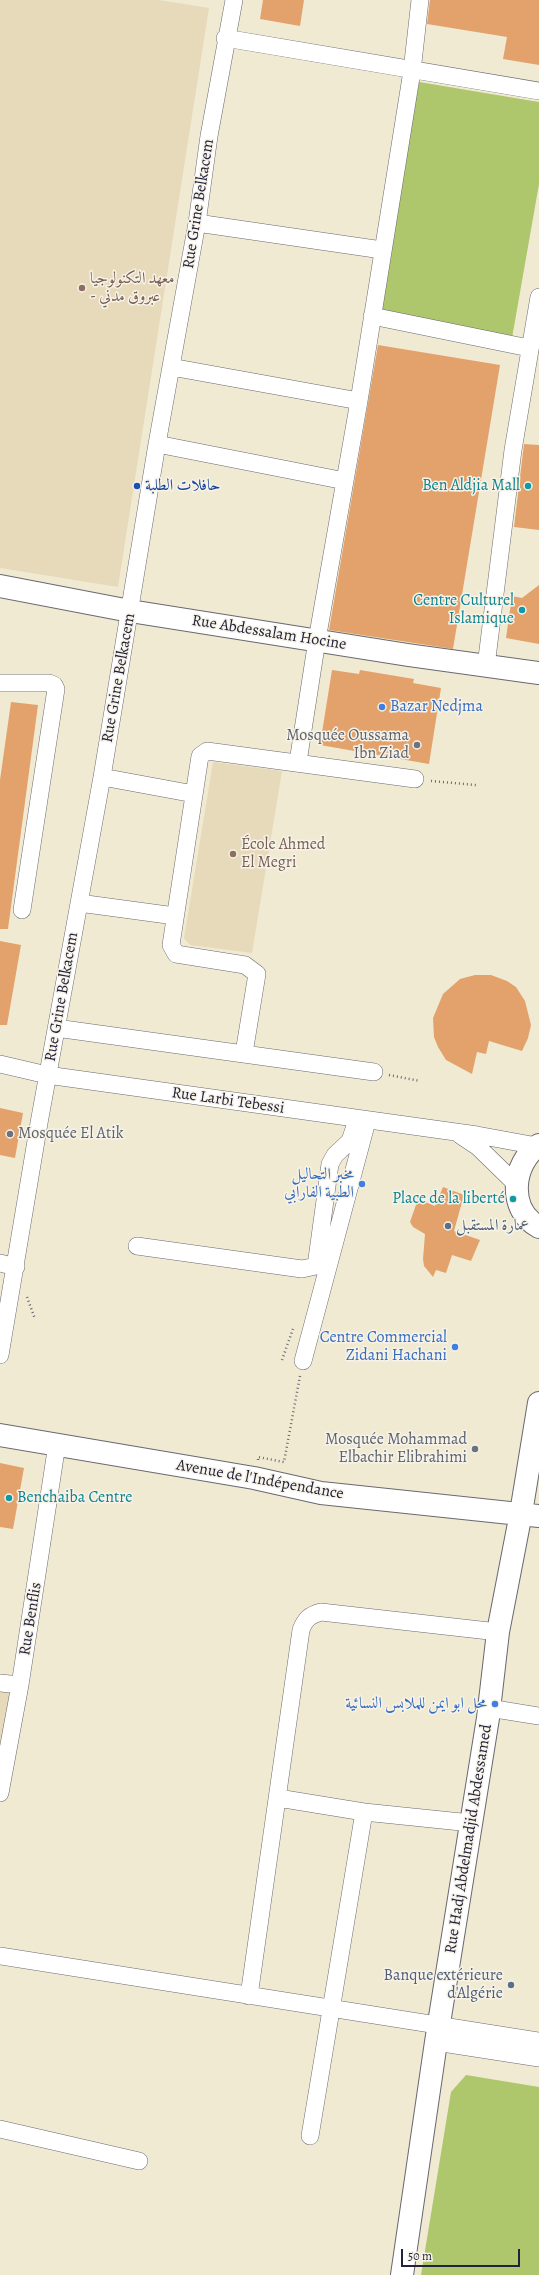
<!DOCTYPE html>
<meta charset="utf-8">
<style>
body{margin:0}
#map{position:relative;width:539px;height:2275px;overflow:hidden;background:#f0ead3;font-family:Alegreya,serif}
canvas{display:block}
.scale{position:absolute;left:401px;top:2249px;width:119px;height:18px;box-sizing:border-box;border:2px solid #22223b;border-top:0;padding-left:5px;font-size:12px;line-height:14px;white-space:nowrap;color:#22223b;-webkit-text-stroke:3px #f7f3e8;paint-order:stroke}
</style>
<div id="map">
<canvas width="539" height="2275"></canvas>
<div class="scale">50 m</div>
</div>
<script>
const ctx = document.querySelector('canvas').getContext('2d');
ctx.lineJoin = 'round';
function paint(path, color) {
  ctx.fillStyle = color;
  ctx.fill(path, 'evenodd');
}
function stroke(path, color, width, dash) {
  ctx.strokeStyle = color;
  ctx.lineWidth = width;
  ctx.lineCap = dash ? 'butt' : 'round';
  ctx.setLineDash(dash || []);
  ctx.stroke(path);
}
function drawText(font, color, halo, rows, align = 'center') {
  ctx.font = font + ' Alegreya,Amiri,serif';
  ctx.lineWidth = 3;
  ctx.setLineDash([]);
  ctx.textBaseline = 'middle';
  ctx.strokeStyle = halo;
  ctx.fillStyle = color;
  for (const [text, x, y, turn = 0] of rows) {
    ctx.save();
    ctx.translate(x, y);
    ctx.rotate((+turn || 0) * Math.PI / 180);
    ctx.textAlign = isNaN(turn) ? turn : align;
    if (halo) ctx.strokeText(text, 0, 0);
    ctx.fillText(text, 0, 0);
    ctx.restore();
  }
}
paint(new Path2D(`
 M0,0H159L209,8L118,587L0,568Z
 M213,762L282,771L252,953L190,945L184,938Z
 M0,1681L21,1685L2,1801H0Z`), '#e7daba');
paint(new Path2D(`
 M419,82L539,102V184L512,338L379,312Z
 M466,2075L539,2087V2275H421L451,2092Z`), '#aec66c');
paint(new Path2D(`
 M263,0H304L300,26L260,19Z
 M430,0H539V65L503,59L507,37L427,24Z
 M378,345L500,365L453,649L329,630Z
 M524,444L539,445V530L514,527Z
 M539,585V644L506,638L512,596L522,598Z
 M332,670L359,674L360,670L414,679L413,683L441,688L429,764L320,745Z
 M11,702L38,705L8,929H0V780Z
 M0,941L21,945L7,1025H0Z
 M475,975H491L507,981L516,987L525,1001L531,1025L528,1038L522,1051L489,1041L486,1054L477,1052L472,1074L446,1060L438,1047L434,1037L433,1018L443,994L460,979Z
 M0,1108L23,1113L15,1158L0,1155Z
 M443,1187L464,1195L454,1231L480,1240L471,1261L452,1255L446,1273L436,1270L433,1277L424,1266L423,1259L425,1234L413,1227L410,1222L418,1199L435,1206Z
 M0,1463L24,1468L13,1529L0,1527Z`), '#e3a26b');
const minor = new Path2D(`
 M225,38L539,91
 M197,223L382,250
 M372,316L529,348
 M171,367L359,401
 M157,444L345,481
 M486,666L513,450L539,297
 M0,683H49L54,685L56,689L22,910
 M298,762L317,640L359,401L412,71L420,0
 M102,777L194,794
 M79,903L175,916
 M56,1028L374,1072
 M244,1053L257,974L245,965L176,954L171,945L200,756L207,751L415,779
 M0,1064L47,1075L477,1135L537,1146
 M460,1135L478,1147L516,1184
 M137,1246L302,1269L316,1266L330,1164L335,1155L350,1141L357,1120
 M0,1263L16,1267
 M0,1355L39,1123L102,777L157,444L197,223L209,136L234,0
 M303,1361L366,1125
 M0,1683L20,1685
 M489,1708L539,1716
 M0,1793L20,1685L57,1444
 M278,1798L364,1812L471,1823
 M0,1956L539,2041
 M249,1996L301,1630C305,1619 310,1615 321,1612L498,1632
 M436,2042L539,2058
 M0,2129L139,2161
 M310,2136L364,1812`);
const major = new Path2D(`
 M0,586L130,611L408,655L539,673
 M539,1145C512,1163 507,1210 539,1227
 M0,1435L254,1478L321,1493L539,1516
 M402,2275L436,2042L488,1718L498,1632L521,1513L539,1403`);
stroke(minor, '#6a6870', 18);
stroke(major, '#6a6870', 24);
stroke(new Path2D(`
 M431,781L476,785
 M389,1075L420,1081
 M27,1297L35,1319
 M282,1360L293,1329
 M258,1460V1457L284,1462L300,1376`), '#6a6870', 2.5, [1, 3]);
stroke(minor, '#fff', 17);
stroke(major, '#fff', 22);
for (const [x, y, r, color] of [
 [82,288,4,"#8d6e63"],
 [137,486,4,"#1a4fb4"],
 [528,486,4,"#0f9aa8"],
 [522,610,4,"#0f9aa8"],
 [382,707,4,"#3f7fe0"],
 [417,745,4,"#6b7280"],
 [233,854,4,"#8d6e63"],
 [10,1134,4,"#6b7280"],
 [362,1184,4,"#3f7fe0"],
 [513,1199,4,"#0f9aa8"],
 [448,1226,4,"#5c6f8a"],
 [455,1347,4,"#3f7fe0"],
 [475,1449,4,"#6b7280"],
 [9,1498,4,"#0f9aa8"],
 [495,1704,4,"#3f7fe0"],
 [511,1985,4,"#5c6f8a"]
]) {
  const dot = new Path2D();
  dot.arc(x, y, r, 0, 2 * Math.PI);
  ctx.fillStyle = color;
  ctx.fill(dot);
  stroke(dot, '#f7f3e8', 1.5);
}
drawText('16px', '#22223b', '#f7f3e8', [
 ["Rue Grine Belkacem",199,204,-81],
 ["Rue Abdessalam Hocine",269,633,9],
 ["Rue Grine Belkacem",119,678,-80],
 ["Rue Grine Belkacem",62,997,-80],
 ["Rue Larbi Tebessi",228,1101,8],
 ["Avenue de l'Indépendance",260,1480,10],
 ["Rue Benflis",31,1619,-81],
 ["Rue Hadj Abdelmadjid Abdessamed",469,1839,-81]
]);
drawText('16px', '#785e54', '#f7f3e8', [
 ["معهد التكنولوجيا",90,279],
 ["- عبروق مدني",90,297],
 ["École Ahmed",241,845],
 ["El Megri",241,863]
], 'left');
drawText('16px', '#164399', '#f7f3e8', [
 ["حافلات الطلبة",145,486]
], 'left');
drawText('16px', '#0d838f', '#f7f3e8', [
 ["Ben Aldjia Mall",520,486],
 ["Centre Culturel",514,601],
 ["Islamique",514,619],
 ["Place de la liberté",505,1199],
 ["Benchaiba Centre",17,1498,"left"]
], 'right');
drawText('16px', '#366cbe', '#f7f3e8', [
 ["Bazar Nedjma",390,707,"left"],
 ["مخبر التحاليل",354,1175],
 ["الطبية الفارابي",354,1193],
 ["Centre Commercial",447,1338],
 ["Zidani Hachani",447,1356],
 ["محل ابو ايمن للملابس النسائية",487,1704]
], 'right');
drawText('16px', '#5b616d', '#f7f3e8', [
 ["Mosquée Oussama",409,736],
 ["Ibn Ziad",409,754],
 ["Mosquée El Atik",18,1134,"left"],
 ["Mosquée Mohammad",467,1440],
 ["Elbachir Elibrahimi",467,1458]
], 'right');
drawText('16px', '#4e5e75', '#f7f3e8', [
 ["عمارة المستقبل",456,1226],
 ["Banque extérieure",503,1976,"right"],
 ["d'Algérie",503,1994,"right"]
], 'left');
</script>
